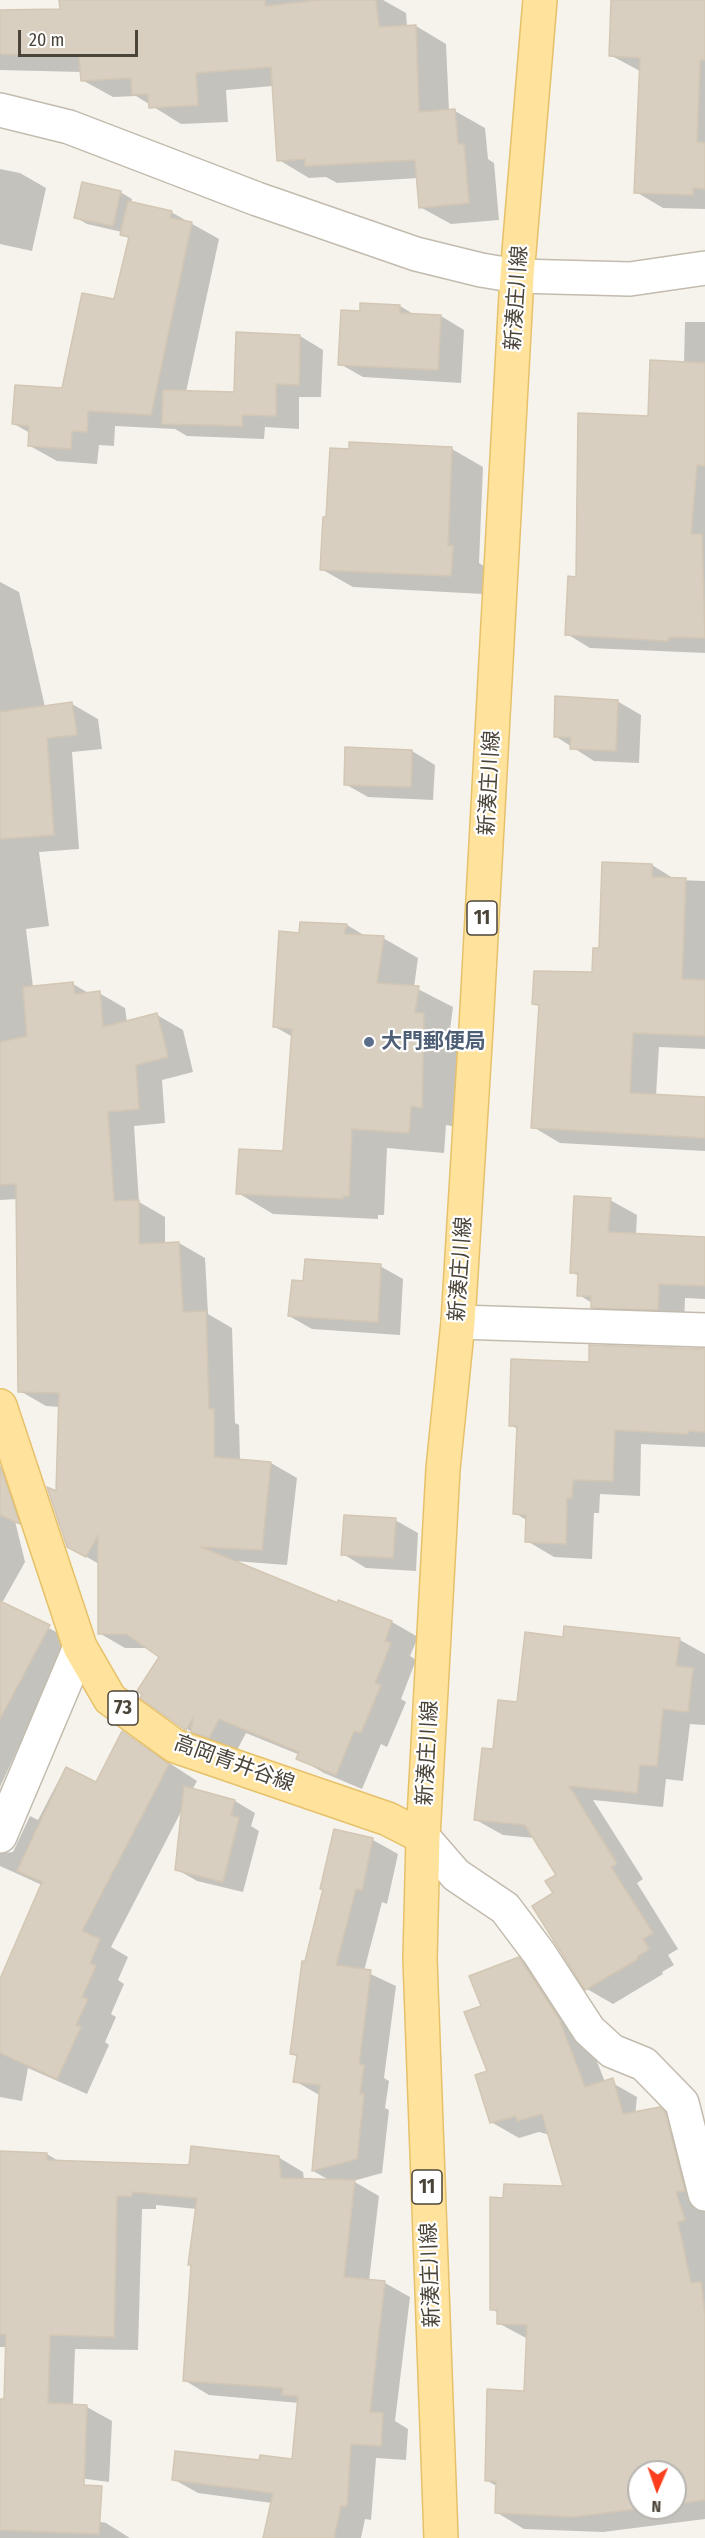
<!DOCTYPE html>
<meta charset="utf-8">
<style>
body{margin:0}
#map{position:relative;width:705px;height:2538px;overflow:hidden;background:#f6f3ec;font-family:"Fira Sans Condensed",sans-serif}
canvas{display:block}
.north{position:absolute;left:627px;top:2460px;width:60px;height:60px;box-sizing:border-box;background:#fff;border:2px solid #b7b4b0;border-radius:50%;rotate:182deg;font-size:16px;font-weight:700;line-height:24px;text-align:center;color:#4b4439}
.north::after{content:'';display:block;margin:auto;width:21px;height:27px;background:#fc3f1d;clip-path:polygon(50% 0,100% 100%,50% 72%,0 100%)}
.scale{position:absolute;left:18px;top:30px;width:120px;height:27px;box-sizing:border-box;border:3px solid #4b4439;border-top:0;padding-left:8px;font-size:18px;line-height:21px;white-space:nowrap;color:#4b4439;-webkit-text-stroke:4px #fff;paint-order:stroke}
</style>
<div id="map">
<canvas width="705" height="2538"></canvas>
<div class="north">N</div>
<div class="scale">20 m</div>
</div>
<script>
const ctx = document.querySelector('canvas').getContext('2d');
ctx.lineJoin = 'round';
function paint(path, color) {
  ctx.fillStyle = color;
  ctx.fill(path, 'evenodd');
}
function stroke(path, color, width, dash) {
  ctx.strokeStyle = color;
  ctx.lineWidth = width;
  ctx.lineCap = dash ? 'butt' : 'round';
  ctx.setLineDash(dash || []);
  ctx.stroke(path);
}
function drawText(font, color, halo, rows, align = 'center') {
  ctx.font = font + ' "Fira Sans Condensed","Noto Sans JP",sans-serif';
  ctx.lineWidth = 4.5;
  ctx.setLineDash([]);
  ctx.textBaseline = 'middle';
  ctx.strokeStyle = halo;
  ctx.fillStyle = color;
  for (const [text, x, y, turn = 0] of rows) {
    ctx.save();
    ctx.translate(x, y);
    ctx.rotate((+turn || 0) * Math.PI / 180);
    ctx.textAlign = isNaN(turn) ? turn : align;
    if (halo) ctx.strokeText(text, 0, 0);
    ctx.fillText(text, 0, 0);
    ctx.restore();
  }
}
paint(new Path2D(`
 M60,0H383L406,13L407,27L416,26L446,44L449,111H455L485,128L488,159L494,163L499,220L451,224L420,207L418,178L337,183L326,177L309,178L279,160L273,86L226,90L228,122L181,124L136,96L113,97L82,80V72L0,70V11H61Z
 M612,0H705V209L663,208L636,192L640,71L610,55Z
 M0,169L20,173L46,188L32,251L0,244Z
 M120,192L132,199L131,203L171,212L219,239L186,392L235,394L300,336L323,350L321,397H299V429L265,427L264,439L187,436L175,429L115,426L114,446L99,445L97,464L57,461L30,446V433L14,424L63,390L115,301L130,239L122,234V232L87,224L75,217Z
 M400,306L415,315L441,316L464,330L461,383L363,377L340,364L361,312Z
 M685,322H705V653L590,648L567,634L578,578L650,417L684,363Z
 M452,449L483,467L479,563L484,566L483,594L353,587L321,569L328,519L350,450Z
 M0,582L19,592L45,707L72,704L98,719L102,749L72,752L79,849L39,852L49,926L26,929L33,987L73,984L90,994L99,993L125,1008L127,1023L157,1015L183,1030L193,1072L162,1080L165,1123L134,1126L139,1202L165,1217V1244L179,1243L205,1258L208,1314L232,1328L235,1423L239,1425L240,1460L271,1463L297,1478L287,1565L234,1561L339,1605V1602L392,1622L418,1637L410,1656L416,1660L401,1699L406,1702L387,1747L381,1744L362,1789L324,1773L298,1758L300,1755L246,1733L236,1752L212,1743L185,1728L161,1656L149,1648H125L99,1633V1564L68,1546L57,1493L60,1407L46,1406L20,1391L18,1199L0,1200Z
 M617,701L641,715L639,763L594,761L555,736Z
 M412,751L435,765L433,800L368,797L345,784Z
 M652,865L676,880L705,881V1049L659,1047L656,1096L705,1099V1151L560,1143L533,1127L540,1007L534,1003L594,973L600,950Z
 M302,923L347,925L367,937L383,938L418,958L414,987L453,1007L450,1030L458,1035L457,1127L446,1125L444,1153L387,1148L384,1215H378V1219L273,1214L238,1193L284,1153L293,1037L275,1027Z
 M610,1200L637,1215L636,1234L705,1237V1299L685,1298L684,1324L619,1322L592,1307V1303L579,1295V1276L571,1272Z
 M380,1266L403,1279L400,1335L312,1329L289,1316L305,1282Z
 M591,1347L705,1349V1447L641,1444L640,1496L600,1494L599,1513H594L592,1559L554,1557L527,1541L528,1521L515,1513L519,1430L511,1425L590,1363Z
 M0,1464L8,1488L30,1501L31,1530L15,1521L25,1562L2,1603L73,1641L32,1718L41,1724L30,1750L19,1746L0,1787Z
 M395,1520L418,1533L416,1571L366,1568L343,1554Z
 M564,1639L680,1640L705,1654V1725L690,1724L683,1781L666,1779L663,1807L593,1800L643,1879L637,1883L678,1949L668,1955L674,1965L662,1972L663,1974L613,2004L587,1989L555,1893L558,1875L534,1838L503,1835L476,1820L494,1751L518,1704Z
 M123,1733L197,1781L192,1790L235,1801L255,1813L251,1826L259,1831L243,1892L197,1881L176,1869L183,1808L111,1947L128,1957L118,1980L124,1984L111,2014L116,2017L105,2042L109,2045L87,2094L28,2068L22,2101L0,2097V1983L42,1885L0,1866V1804L6,1843L5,1853L13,1852L30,1816L38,1820L65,1768L96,1784Z
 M335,1831L373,1840L398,1854L387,1904L382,1902L364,1971L396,1986L384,2078L389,2081L385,2108L389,2110L382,2173L353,2181L379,2196L369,2281L385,2283L410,2297L395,2421L408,2429L406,2460L376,2458L371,2520L365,2519L361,2538H264L272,2503L198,2493L173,2479L260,2462L293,2461L299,2403L209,2395L184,2380L192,2266L189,2264L197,2209L156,2205V2209H142L138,2350L75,2349L73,2406L87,2407L112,2421L109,2482L56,2475L50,2511L106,2523L130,2538H0V2400L6,2401L7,2347H0V2156L47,2154L60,2162L190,2167L278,2157L303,2172L304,2180L331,2181L313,2171L321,2096L295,2081L298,2057L292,2054L306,1963L325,1890Z
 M518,1959L546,1975L587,2036L605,2082L609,2081L637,2097L634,2126L669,2131L697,2147L705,2179V2519L603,2532L524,2529L496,2512L498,2487L486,2480L525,2392L528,2339L498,2323V2313L492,2309L505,2199L566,2188L550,2135L539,2132L519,2138L491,2122L483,2007ZM639,2472H675V2508H639Z`), '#0003');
const building = new Path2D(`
 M59,0H265V6L320,0H376L379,27L416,25L419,112L455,109L458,144H464L469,203L419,208L415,160L305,166V159L277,161L271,67L196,73L198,105L149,108L148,94L132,95L131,78L81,81L79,56L0,54V10L60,9Z
 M611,0H705V60H700L697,142L705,143V189L693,188V195L634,193L640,58L609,56Z
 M82,182L121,191L113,226L74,218Z
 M128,201L172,211L170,218L192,222L151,415L88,411L87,432L72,431L71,449L28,446L29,426L12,424L15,385L62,388L82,293L114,299L129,237L120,235Z
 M360,303L400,305V313L441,315L438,370L338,365L341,310L360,311Z
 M236,332L300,335L299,385L276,384V416L242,415V426L162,424L163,390L234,392Z
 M650,360L705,363V466L697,465L691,534H702L705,638L669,637L668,641L565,635L568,576L576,577L578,413L648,416Z
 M349,442L452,447L448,546H453L451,576L320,570L323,517H326L330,448L349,449Z
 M555,696L618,700L616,751L570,749L571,737H554Z
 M72,702L77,735L47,738L54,835L0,839V712Z
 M345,747L412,750L411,787L344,785Z
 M602,862L652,864V877L686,878L682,979L705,980V1036L633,1033L630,1093L705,1097V1138L531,1128L539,1005L532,1004L534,971L592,972L593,948H599Z
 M300,922L347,924L344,934L384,936L377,983L419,986L415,1013H424L422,1108L411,1106L409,1133L352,1129L349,1196H343V1199L236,1194L239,1149L283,1151L292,1029L273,1027L279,931L299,933Z
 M73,982L75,994L100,991L103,1027L157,1013L168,1057L136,1065L139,1109L108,1112L114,1201L139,1200V1244L179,1242L183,1312L206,1311L209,1409H214V1457L271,1462L262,1550L201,1547L338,1603V1600L392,1621L385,1641L391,1643L375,1683L381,1685L361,1733L354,1731L336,1775L296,1759L299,1752L219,1719L209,1738L191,1732L193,1717L186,1730L184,1729L140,1698L142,1694L137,1691L159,1657L126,1634H98V1535L86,1557L67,1547L47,1487L56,1491L59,1393L18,1392L16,1184L0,1185V1042L27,1036L23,987Z
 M574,1196L611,1198L608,1232L705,1237V1286L659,1284L658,1310L591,1308V1296H577L578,1273H570Z
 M305,1259L381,1264L378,1322L288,1316L292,1280L303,1281Z
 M589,1345L705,1349V1432L688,1431V1434L615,1430L613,1481L573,1480L572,1498H567L566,1544L525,1542L526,1515L513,1514L517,1426H509L511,1359L589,1362Z
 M0,1468H1L20,1524L0,1515Z
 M344,1515L396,1518L393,1558L341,1555Z
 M0,1601L50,1625L0,1719Z
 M564,1626L680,1638L676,1666L693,1668L688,1712L663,1709L657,1766L640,1765L637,1793L569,1786L617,1864L611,1867L653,1933L643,1939L649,1949L637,1957L638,1959L585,1990L532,1906L553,1893L545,1881L556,1875L525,1825L474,1820L482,1748L493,1749L498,1700L517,1702L525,1632L563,1637Z
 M122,1731L169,1764L82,1931L100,1939L90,1963L96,1966L82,1997L88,1999L76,2025L81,2027L57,2079L0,2053V1979L42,1882L17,1871L66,1767L96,1782Z
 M184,1786L235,1800L231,1815L239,1818L223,1882L175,1870Z
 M334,1829L373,1838L362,1890L356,1889L336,1965L371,1970L359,2064L364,2065L360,2094H364L357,2159L312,2171L320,2085L293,2082L297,2055L290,2054L302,1961H305L323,1889H320Z
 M519,1957L559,2019L585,2087L613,2078L623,2114L660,2107L665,2112L685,2191L676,2192L685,2220L678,2222L691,2283L701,2282L705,2314V2500L675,2504V2472H639V2508H644L574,2517L495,2513L496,2481H485L487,2389L524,2391L527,2325L497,2324V2310H490V2197L503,2198L504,2184L563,2186L542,2114L517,2121L516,2116L490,2123L475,2075L487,2071L464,2012L481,2006L469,1976Z
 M191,2146L279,2156L281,2178L355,2180L344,2277L385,2281L370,2412L383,2413L381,2446L351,2444L347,2506H341L334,2538H263L273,2493L172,2480L175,2451L259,2460L260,2455L292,2459L298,2396L282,2395L283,2388L183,2381L191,2265H188L197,2198L132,2192V2196H117L114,2337L50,2335L48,2403L87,2405L84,2485L102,2486L99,2534L0,2530V2399H4L6,2334H0V2151L47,2153V2160L189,2165Z`);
paint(building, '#d8cfc1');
stroke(building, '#d3c7b4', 1.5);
const minor = new Path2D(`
 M458,1322L705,1330
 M0,1836L80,1647
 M423,1837L456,1875L505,1908L539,1953L589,2030L612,2051L644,2064L682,2103L705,2194`);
const tertiary = new Path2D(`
 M0,110L69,127L257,199L416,254L481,270L517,276L630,279L705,268`);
const primary = new Path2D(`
 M0,1406L80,1647L110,1699L175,1746L388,1819L423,1837
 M441,2538L420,1959L423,1837L443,1469L458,1322L476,1028L517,276L540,0`);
stroke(minor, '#c2bbae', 36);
stroke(tertiary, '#c2bbae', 36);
stroke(primary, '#e6c16a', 36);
stroke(minor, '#fff', 33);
stroke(tertiary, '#fff', 33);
stroke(primary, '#ffe39c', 33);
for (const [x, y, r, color] of [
 [369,1042,6,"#5c6f8a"]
]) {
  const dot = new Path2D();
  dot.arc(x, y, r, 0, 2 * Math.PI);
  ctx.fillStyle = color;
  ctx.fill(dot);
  stroke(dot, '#fff', 2);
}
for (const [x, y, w] of [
 [482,918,30],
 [123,1708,30],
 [427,2187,30]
]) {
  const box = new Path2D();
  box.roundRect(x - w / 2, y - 17, w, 34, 4.5);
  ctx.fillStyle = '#fff';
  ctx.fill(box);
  stroke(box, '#4b4439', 1.5);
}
drawText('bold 20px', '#4b4439', null, [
 ["11",482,918],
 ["73",123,1708],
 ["11",427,2187]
]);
drawText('21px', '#4b4439', '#fff', [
 ["新湊庄川線",517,298,-86],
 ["新湊庄川線",490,783,-87],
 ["新湊庄川線",461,1269,-86],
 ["新湊庄川線",428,1753,-87],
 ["高岡青井谷線",234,1764,20],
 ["新湊庄川線",431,2275,-92]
]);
drawText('bold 21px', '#4e5e75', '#fff', [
 ["大門郵便局",381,1042]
], 'left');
</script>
